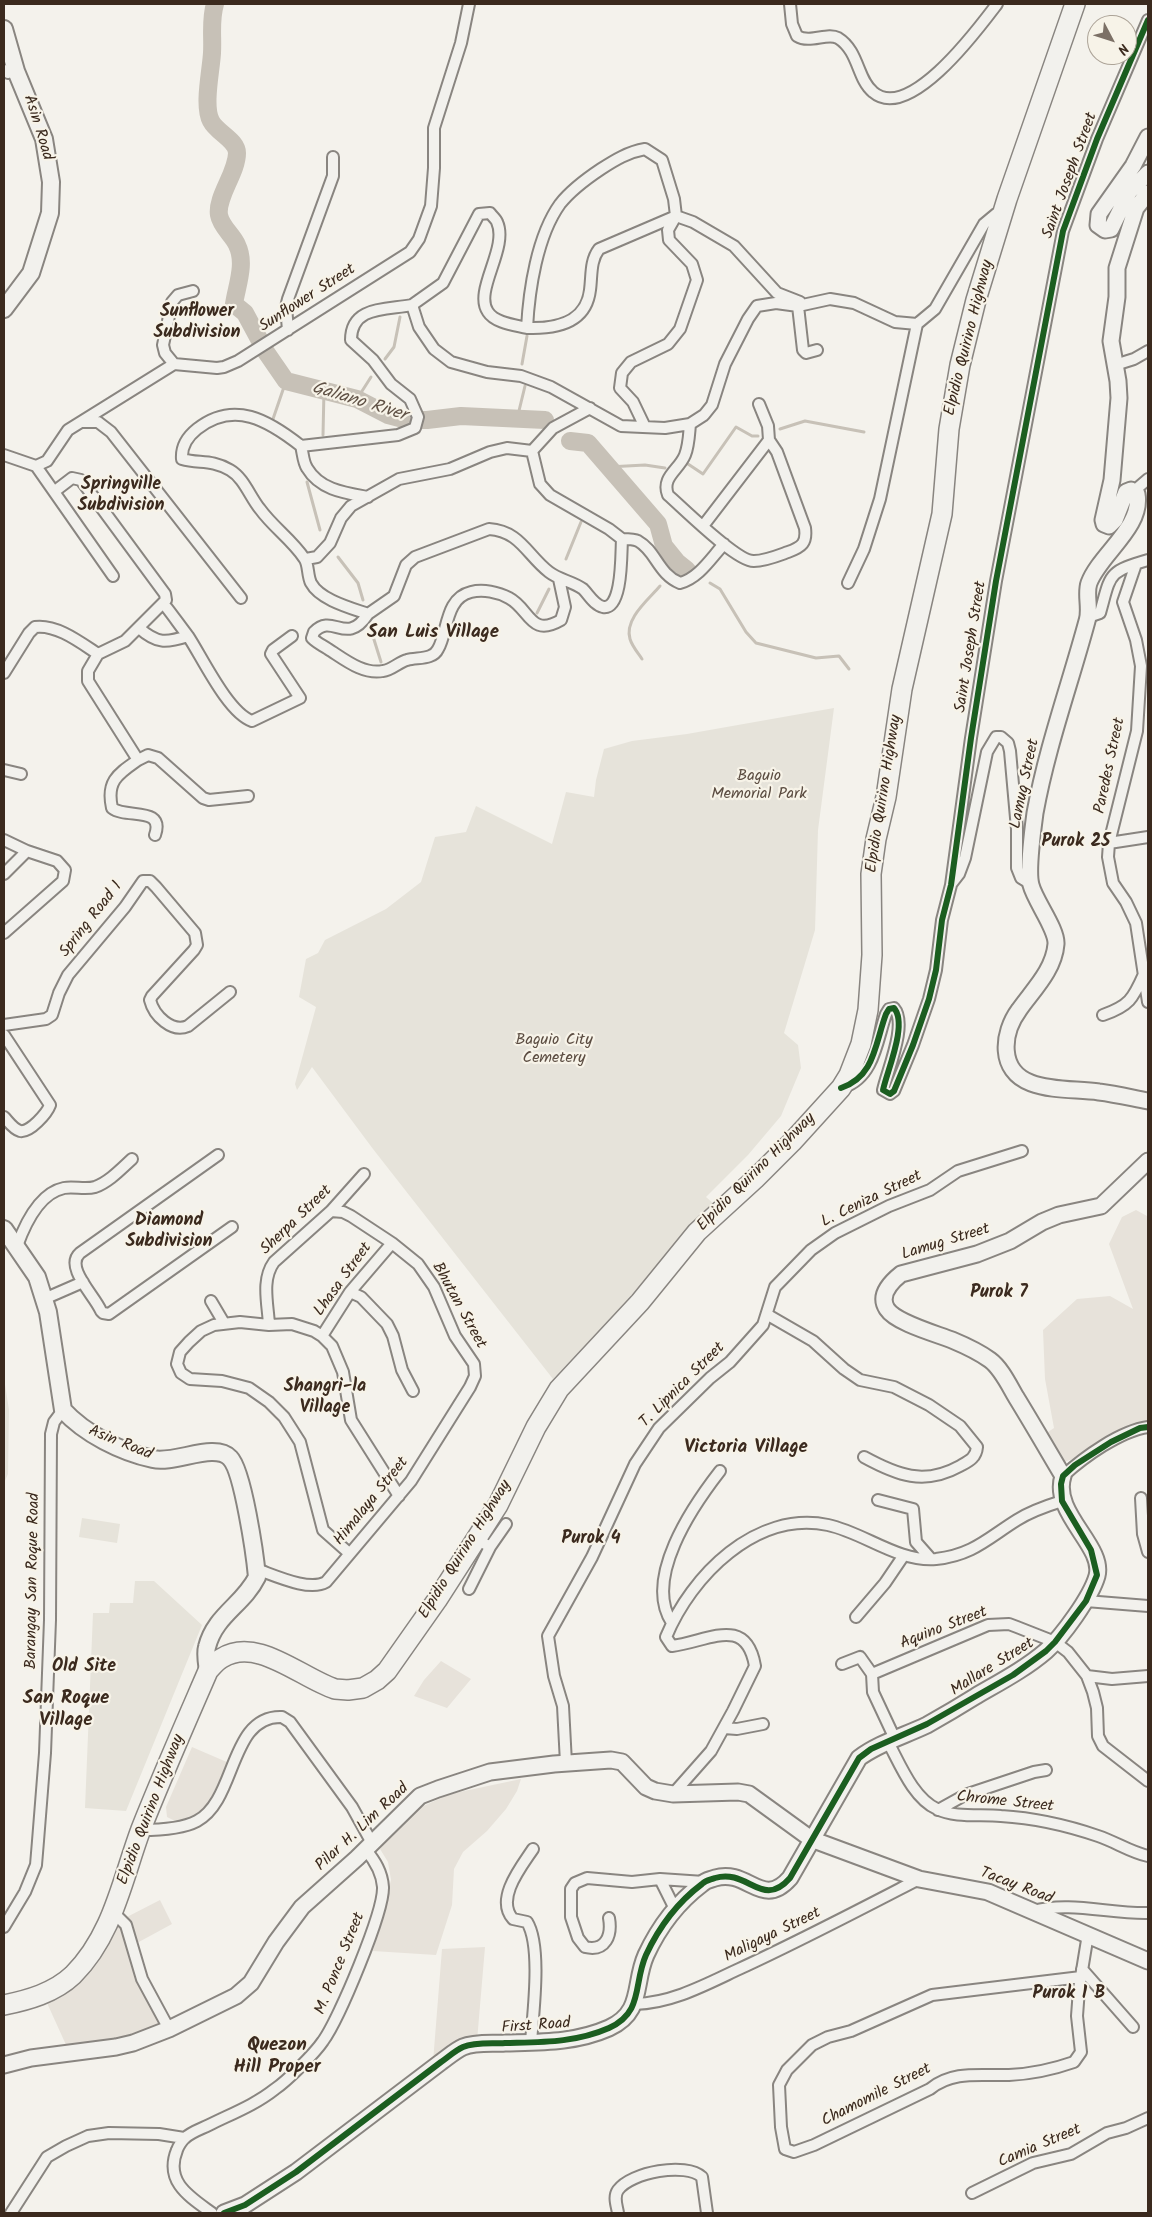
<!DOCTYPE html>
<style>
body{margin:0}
#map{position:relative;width:1152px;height:2217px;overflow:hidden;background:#f4f2ec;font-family:Kalam,sans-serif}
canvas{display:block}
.frame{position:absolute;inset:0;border:5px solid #3b2a1e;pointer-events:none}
.north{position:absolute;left:1087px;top:15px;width:50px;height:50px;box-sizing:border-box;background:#f7f3e8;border:1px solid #aca397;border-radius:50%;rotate:130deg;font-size:14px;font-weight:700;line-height:20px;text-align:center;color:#3b2a1e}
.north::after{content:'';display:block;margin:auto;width:18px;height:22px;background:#7c7066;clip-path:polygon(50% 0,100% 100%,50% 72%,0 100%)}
</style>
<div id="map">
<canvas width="1152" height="2217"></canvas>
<div class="frame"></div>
<div class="north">N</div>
</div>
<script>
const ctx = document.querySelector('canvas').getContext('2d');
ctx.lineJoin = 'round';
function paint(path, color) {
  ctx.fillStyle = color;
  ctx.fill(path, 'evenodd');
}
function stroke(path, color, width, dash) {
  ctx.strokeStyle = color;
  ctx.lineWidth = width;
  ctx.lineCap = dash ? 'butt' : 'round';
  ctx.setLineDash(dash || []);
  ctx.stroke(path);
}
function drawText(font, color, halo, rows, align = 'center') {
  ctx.font = font + ' Kalam,sans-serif';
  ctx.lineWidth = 4.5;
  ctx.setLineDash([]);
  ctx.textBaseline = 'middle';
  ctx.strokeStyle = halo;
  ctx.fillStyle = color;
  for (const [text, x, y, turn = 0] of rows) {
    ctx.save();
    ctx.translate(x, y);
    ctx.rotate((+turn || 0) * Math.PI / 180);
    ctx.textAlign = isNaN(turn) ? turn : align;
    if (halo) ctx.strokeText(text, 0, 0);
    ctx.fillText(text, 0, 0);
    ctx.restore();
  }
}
paint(new Path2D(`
 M1136,1210L1147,1216L1148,1219V1420L1076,1458L1061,1463L1045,1434L1054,1428L1045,1379L1043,1330L1077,1299L1110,1296L1133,1309L1109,1244L1122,1217Z
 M441,1661L471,1679L447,1708L414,1696L424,1680Z
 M192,1747L229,1763L204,1811L197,1816L180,1821L173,1820L167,1817L166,1807Z
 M521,1779L517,1791L506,1809L487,1831L463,1852L454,1869L452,1905L436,1955L373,1951L391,1880L388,1862L380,1849L392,1834L419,1808L450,1794Z
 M160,1900L172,1924L137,1943L125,1918Z
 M118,1925L121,1928L141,1989L161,2026L116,2043L67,2047L47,2003L91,1972L102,1955Z
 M485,1947L477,2041L433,2062L442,1949Z`), '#e7e2da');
paint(new Path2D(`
 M834,708L818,830L815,930L784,1033L798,1045L801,1068L781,1116L748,1155L706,1197L714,1204L685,1233L620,1308L553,1379L373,1149L312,1067L297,1090L295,1084L316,1007L299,997L306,959L318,953L325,940L386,909L421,882L435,837L466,832L476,806L552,844L566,792L594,797L596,780L604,749L632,741L687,734Z
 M4,1378L9,1410L8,1474L4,1483Z
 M82,1518L120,1524L117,1543L79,1537Z
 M135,1581H154L202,1625L126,1811L85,1808L93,1613H109L110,1603H133Z`), '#e6e3da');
stroke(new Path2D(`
 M385,359L394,347L400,317
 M522,364L527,336
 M357,399L371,377
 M273,419L286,381
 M517,419L525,386
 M780,429L805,421L864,432
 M323,435L324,390
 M688,464L703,474L736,427L752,436H758
 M608,467L645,465L665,468
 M307,482L320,530
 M338,557L358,583L363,600
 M566,559L581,522
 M710,583L720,589L746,632L756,643L816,658L839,656L849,669
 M537,613L549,589
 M371,630L381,662
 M642,659C638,653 632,646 630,639C624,619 648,600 660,586`), '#c7c1b7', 3);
stroke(new Path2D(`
 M215,4C210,20 213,36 212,53C211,71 203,106 211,121C217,133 237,140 237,153C237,173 216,197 219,215C221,227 233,235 237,245C246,263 237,285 234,304L245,313L266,352L286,381L357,399L388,415L407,420H427L461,416L545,420
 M570,441L588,443L658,524L664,546L677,562L687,570`), '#c7c1b7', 18);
const street = new Path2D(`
 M790,4L792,24L797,36C810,44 827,32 838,38C859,51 857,79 873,92C909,123 978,29 997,4
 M4,70L8,73L16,71
 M412,305L443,283L479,214L490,213C492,216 496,219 497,222C509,248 473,291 488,312C495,323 515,325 527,328
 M798,306L803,350L806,353L817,350
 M288,330L286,307L288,299L333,176V157
 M174,364L165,353L163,345L172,302L178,295L193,291
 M1115,365L1134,359L1148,351
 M759,404L768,426L769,440
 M82,422H98L111,432L241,598
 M690,424C689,434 689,445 685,455C679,470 661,477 668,495C683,508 737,562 754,561C765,561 777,556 788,552C802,547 807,543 805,528L777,452L769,440L703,526
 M645,427L633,402L620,388L622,373L631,362L668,344L680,329L697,280L692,264L669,240L668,230L676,216L674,199L662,160L645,149C628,152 615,160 601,169C586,179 571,190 560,204C537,236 529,290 527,328C554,329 586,324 590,290C592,275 590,261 599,249L676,216L693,222L734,246L777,293L800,302
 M301,446L398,435L415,428L418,417L410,399L391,384L373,360L351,340C351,305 388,310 412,305L419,327L434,349L451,362L487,372L521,376L551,387L621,426L665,428L690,424L704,415L712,405L725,364L748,319L757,306L776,303L798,306L830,299L854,303L895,322L917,324L935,309L984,224L996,214H1003
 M4,455L36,466L47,461L68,430L174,364L217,368L224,367L238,361L410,252L419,239L431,206L434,168V128L461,43L469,4
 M36,466L113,576
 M1134,491L1148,479
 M368,497C345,493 320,490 307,468C303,462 303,453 301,446C268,420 234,400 197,429C187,437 181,446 182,459C199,464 211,459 230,470C244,478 250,497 260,509C273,527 292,540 304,558C309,564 307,575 311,583C320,600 351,608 368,614L394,596L406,565L415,557L489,529C520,531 527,555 549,572C559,580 572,581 583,589C589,595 594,605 603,607C623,610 621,553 622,539L609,529L550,495L540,484L532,451
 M622,539C627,539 634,539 638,541C656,551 658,574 680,583C699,578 711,558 724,544
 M306,559L317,557L330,543L341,518L351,506L399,479L450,469L490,452L507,448L532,451L553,428L590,408
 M1136,564L1123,602L1136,640L1141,666L1137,731L1109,843L1108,857L1113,883L1126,902L1136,923L1148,1002
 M848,583L864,549L880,499L917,324
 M167,608C174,617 181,627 188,636C202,657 228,713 252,721L300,698L271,654L273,650L292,636
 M368,614C346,647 333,612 314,632L312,638C317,643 322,645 328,649C344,659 363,675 383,671C392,670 399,662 407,660C417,657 433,660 438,649C448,632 445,598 471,592C483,589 498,592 509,598C530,609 530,638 561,620L565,607L559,579
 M1088,617L1100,613C1111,574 1107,572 1148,560
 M139,628C157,644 166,643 188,636
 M98,654L88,671V681L138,760L148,755L158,758L203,798L209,800L248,796
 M4,673L29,633L35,627C57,624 81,643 98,654L125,641L166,600L165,594L81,480L72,478L55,491
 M138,760C118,774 106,781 112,808C126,819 165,806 155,835
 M4,770L21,774
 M4,840L27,851L57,861L65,870L63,881L4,933
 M1109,843L1148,837
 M4,874L27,851
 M952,883L959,874L965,858L987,752L996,737H1001L1008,743L1010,751L1017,829V868L1021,878L1031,884
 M1103,1015C1129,1006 1133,999 1144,974
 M4,1025L46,1019L52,1015L59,993L68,975L125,907L143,881H150L156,887L195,933L197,945L194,950L152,996L150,1000C154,1016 172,1033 188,1026L230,992
 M4,1035L50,1105C47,1113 30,1133 20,1131C13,1129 8,1121 4,1117
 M844,1087C874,1077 877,1040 886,1014L889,1009L894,1008C908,1024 887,1071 883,1090L890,1094L894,1091L913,1045L929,999L936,970L942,920L951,885L971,738L996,581L1063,231L1097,139L1148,20
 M218,1155L80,1253C64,1267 95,1296 101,1311L103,1313L109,1314L232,1227
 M17,1246C25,1224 39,1193 64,1188C74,1186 85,1190 95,1187C109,1182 121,1169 132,1159
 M350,1292L361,1297L387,1324L393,1336L402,1370L413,1391
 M44,1299L83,1282
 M211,1301L224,1323
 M768,1315L813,1341L844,1369L860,1380L894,1387L929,1405L960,1426L977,1447C976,1458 969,1461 960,1466C924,1486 897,1475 864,1457
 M269,1325C268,1304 261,1280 274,1262L331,1211L364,1174
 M322,1336L350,1292L392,1243
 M1063,1476C1084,1457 1120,1431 1148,1427
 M1141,1498L1143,1534L1148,1552
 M878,1500L913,1509L916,1542L931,1559
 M490,1547L506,1524
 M349,1553L323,1530L300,1442L284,1417L269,1402L249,1388L222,1381L190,1379L181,1373L177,1364L180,1352L189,1342L201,1331L214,1325L240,1322L269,1325L292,1324L314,1331L322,1336L332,1346L343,1372L351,1420L399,1496
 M256,1569C274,1575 309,1592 326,1582L411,1481L470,1387L475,1376L474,1364L455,1336L434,1287L418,1264L392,1243L351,1216L343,1212L331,1211
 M469,1589L490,1547L477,1539
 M1086,1601L1148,1606
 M856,1617L885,1583L904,1555
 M672,1623C643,1579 692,1507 720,1471
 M842,1664L860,1657L872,1674L873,1692L895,1739
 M872,1674L988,1625L1009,1624L1017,1627L1055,1642L1068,1652L1087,1676L1093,1692L1097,1708L1098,1736L1103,1746L1148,1781
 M1087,1676L1112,1679L1148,1676
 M724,1728L737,1729L763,1724
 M888,1742C900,1764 913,1798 937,1809C955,1818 981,1814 1001,1816C1035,1818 1066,1825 1098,1836C1116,1842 1130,1852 1148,1856
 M566,1763L563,1706L554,1676L548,1636L592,1557L635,1464L659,1428L710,1378L730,1362L763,1325L775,1287L811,1250L835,1233L889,1206L930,1190L958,1171L1022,1151
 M673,1794L711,1751L733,1711L755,1666C746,1614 707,1642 672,1646L666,1637C691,1576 756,1510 828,1525C865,1533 897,1562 936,1559C973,1555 988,1538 1017,1520C1031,1511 1046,1506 1062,1501
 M938,1810L965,1795L1034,1772L1046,1770
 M141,1830C158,1830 182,1829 197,1821C237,1800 229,1715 282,1717L290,1722L352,1807L372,1843
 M675,1909L660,1879L704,1882
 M1033,1911C1070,1901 1110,1914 1148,1913
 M112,1915L119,1918L126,1925L142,1979L169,2029
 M609,1918C612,1935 606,1952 585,1947L578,1938L571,1917V1889L575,1883L587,1878L632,1882L660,1879
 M4,1927L25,1892L36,1865L38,1841L45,1753L50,1620L51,1434L54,1422L63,1410
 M1082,1969L1133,2027
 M1081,1977L932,1995L851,2031L828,2037L812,2045L787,2070L779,2085L781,2127L785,2149L794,2152L814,2145L930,2089C953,2070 981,2076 1009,2075C1031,2074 1054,2069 1074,2062L1081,2052L1077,2016L1079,1989L1088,1934
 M635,2004C672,2003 705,1985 739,1969C800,1941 859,1910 919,1879
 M531,2042C533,2014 542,1946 527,1922L513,1919C495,1899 521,1867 533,1849
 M972,2193L1033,2163L1071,2154L1107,2133L1126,2128L1148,2118
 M11,2213L47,2157L66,2146L88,2136L109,2133L159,2134L184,2138
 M212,2213C190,2197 164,2182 177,2150C178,2147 182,2140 185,2138C191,2132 201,2129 209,2125C231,2114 255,2105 275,2089C287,2081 315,2053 323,2041C339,2019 384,1912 383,1887C382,1872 375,1861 366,1850
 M618,2213C617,2206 613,2197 618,2190C631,2172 686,2162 702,2177L707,2213`);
const secondary = new Path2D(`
 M1148,137L1133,166L1099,214L1098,225L1105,230L1111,229L1129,192L1148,173
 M1148,193L1136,208L1117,268V297L1111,341L1118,381L1119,398L1112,480L1103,520L1104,524L1109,526L1115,520L1126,492L1131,490L1137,494C1143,527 1100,554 1089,583C1085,594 1091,609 1087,621C1070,684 1047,747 1035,813C1033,828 1027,871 1031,885C1035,901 1057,929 1056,944C1054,970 1033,990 1019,1010C1002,1033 998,1071 1031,1083C1052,1091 1078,1089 1099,1092C1116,1094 1132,1098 1148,1101
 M4,2065L31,2058L116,2047L133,2043L169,2029L236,1996L251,1983L276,1942L302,1907L357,1858L420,1796L438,1789L490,1772L554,1764L611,1760L622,1762L646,1787L655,1791L673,1794L738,1792L749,1794L811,1839L919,1879L988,1892L1148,1961
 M224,2213L245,2205L296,2172L441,2062C448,2057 456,2050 463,2047C475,2042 492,2044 505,2043C541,2042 575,2043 609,2028C644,2012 633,1984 646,1955C659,1927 678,1902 702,1884C706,1880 710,1880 715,1878C748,1868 762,1910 790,1878L859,1758C879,1743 904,1736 927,1725C943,1716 960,1706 976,1696C1000,1682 1025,1669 1046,1651C1062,1637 1091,1597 1097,1576C1105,1546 1051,1513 1063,1476C1047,1449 1032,1423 1016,1397C1009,1385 1001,1368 990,1360C979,1352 964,1345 952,1340C937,1334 896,1323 887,1309C878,1295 891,1282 901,1274L977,1254L1010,1241L1042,1222L1059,1215L1101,1206L1148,1161`);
const primary = new Path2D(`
 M4,29L16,71L44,139L51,182L50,213L31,273L4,309
 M4,1229L37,1277L48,1312L63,1410C85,1434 121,1452 153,1459C175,1464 215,1442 230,1458C243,1471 255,1555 257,1577C243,1605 215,1615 207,1647C205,1654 207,1664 208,1671`);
const highway = new Path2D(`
 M4,2005C28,2000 54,1993 73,1975C113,1935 122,1880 141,1829C162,1776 185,1724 208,1671C212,1667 216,1661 222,1658C257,1636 301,1678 335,1689L348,1690L363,1688L377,1680L387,1671L437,1600L498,1505L536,1427L559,1389L640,1302L697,1232L755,1179L792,1142L841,1088L849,1075L861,1044L868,1010L872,955L871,874L876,839L886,797L902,689L942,514L949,429L960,365L976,300L1007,199L1075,4`);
stroke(street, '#898580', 14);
stroke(secondary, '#898580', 19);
stroke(primary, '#898580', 20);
stroke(highway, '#898580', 22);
stroke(street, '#f2f1ed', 10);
stroke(secondary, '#f2f1ed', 15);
stroke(primary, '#f2f1ed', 16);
stroke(highway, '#f2f1ed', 19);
stroke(new Path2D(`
 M841,1088C875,1077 875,1043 886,1014L889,1009L894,1008C908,1024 887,1071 883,1090L890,1094L894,1091L913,1045L929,999L936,970L942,920L951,885L971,738L996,581L1063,231L1097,139L1148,20
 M224,2213L245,2205L296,2172L441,2062C448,2057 456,2050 463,2047C475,2042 492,2044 505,2043C541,2042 575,2043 609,2028C644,2012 633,1984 646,1955C659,1927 678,1902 702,1884C706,1880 710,1880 715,1878C748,1868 762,1910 790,1878L859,1758L871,1749L927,1724L1013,1675L1046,1651L1055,1642L1086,1601L1097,1575L1091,1550L1062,1501L1061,1484L1063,1476L1075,1465L1111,1442L1140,1428L1148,1427`), '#1b5e20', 6);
drawText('16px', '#3b2a1e', '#f7f3e8', [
 ["Asin Road",37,128,73],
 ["Saint Joseph Street",1071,176,-70],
 ["Sunflower Street",308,299,-33],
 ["Elpidio Quirino Highway",970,338,-76],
 ["Saint Joseph Street",972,647,-81],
 ["Paredes Street",1111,766,-78],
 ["Lamug Street",1026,784,-78],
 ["Elpidio Quirino Highway",885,794,-81],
 ["Spring Road 1",92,920,-52],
 ["Elpidio Quirino Highway",757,1173,-45],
 ["L. Ceniza Street",872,1200,-26],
 ["Sherpa Street",297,1221,-44],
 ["Lamug Street",946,1243,-17],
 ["Lhasa Street",344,1280,-54],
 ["Bhutan Street",458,1306,61],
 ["T. Lipnica Street",683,1386,-45],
 ["Asin Road",120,1444,22],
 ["Himalaya Street",372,1502,-51],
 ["Elpidio Quirino Highway",466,1550,-58],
 ["Barangay San Roque Road",34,1581,-89],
 ["Aquino Street",944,1629,-21],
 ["Mallare Street",993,1668,-32],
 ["Chrome Street",1005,1803,6],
 ["Elpidio Quirino Highway",152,1810,-69],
 ["Pilar H. Lim Road",363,1828,-43],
 ["Tacay Road",1016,1887,21],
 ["Maligaya Street",773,1936,-26],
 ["M. Ponce Street",341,1964,-68],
 ["First Road",536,2027,-4],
 ["Chamomile Street",877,2096,-27],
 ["Camia Street",1040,2147,-23]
]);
drawText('16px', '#5b4c41', '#f7f3e8', [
 ["Baguio",759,777],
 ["Memorial Park",759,795],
 ["Baguio City",554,1041],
 ["Cemetery",554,1059]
]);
drawText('bold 18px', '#3b2a1e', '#f7f3e8', [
 ["Sunflower",197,313],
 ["Subdivision",197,334],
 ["Springville",121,486],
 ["Subdivision",121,507],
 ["Purok 25",1076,843],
 ["Diamond",169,1222],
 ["Subdivision",169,1243],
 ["Purok 7",999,1294],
 ["Shangri-la",325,1388],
 ["Village",325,1409],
 ["Purok 4",591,1540],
 ["Old Site",84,1668],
 ["Purok 1 B",1069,1995]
]);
drawText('italic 18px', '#5f5145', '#f7f3e8', [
 ["Galiano River",359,403,17]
]);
drawText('bold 19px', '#3b2a1e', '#f7f3e8', [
 ["San Luis Village",433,634],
 ["Victoria Village",746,1449],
 ["San Roque",66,1700],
 ["Village",66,1722],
 ["Quezon",277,2047],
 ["Hill Proper",277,2069]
]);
</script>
